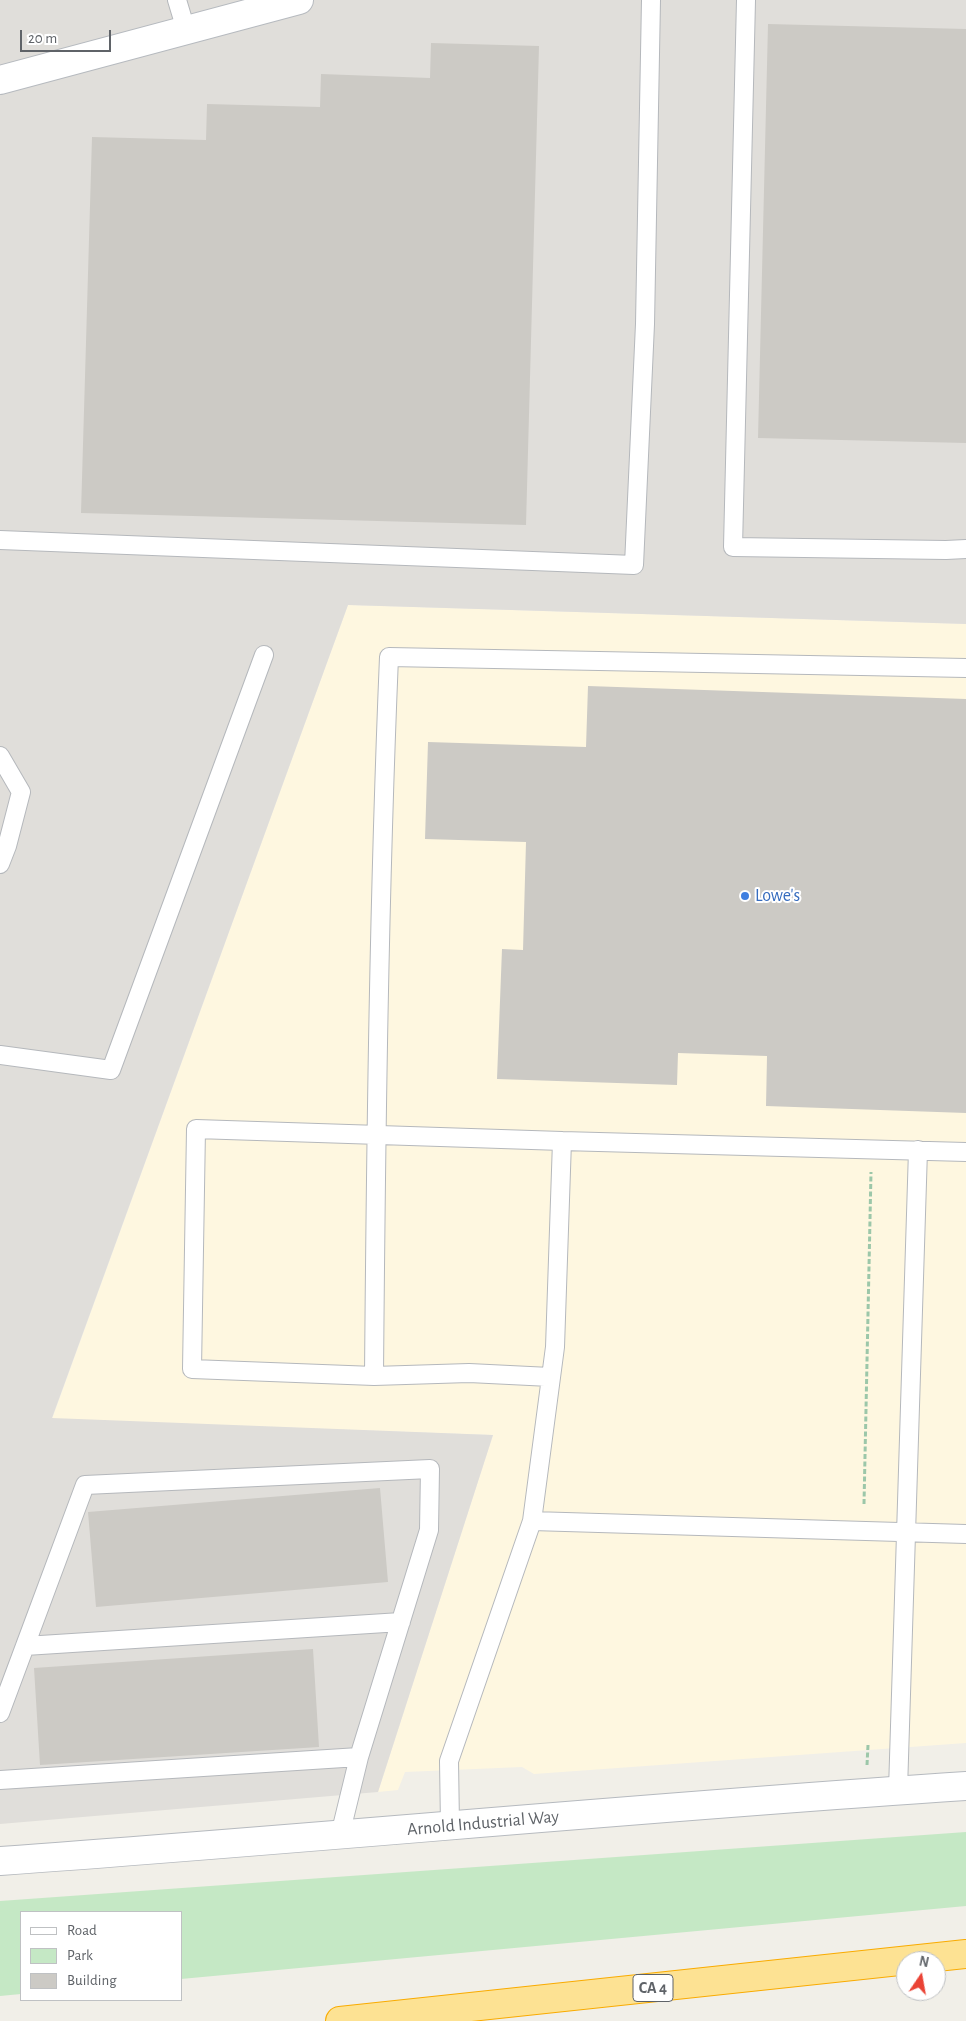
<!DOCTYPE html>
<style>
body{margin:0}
#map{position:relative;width:966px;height:2021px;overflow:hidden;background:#f1efe8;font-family:"Alegreya Sans",sans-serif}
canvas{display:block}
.legend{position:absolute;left:20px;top:1911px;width:162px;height:90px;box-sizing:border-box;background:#fff;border:1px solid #bfc1c3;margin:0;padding:6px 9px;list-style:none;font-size:15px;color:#5f6368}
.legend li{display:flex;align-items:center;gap:10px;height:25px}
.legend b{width:25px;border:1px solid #bfc1c3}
.north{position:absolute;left:896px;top:1951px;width:50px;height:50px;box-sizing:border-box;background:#fff;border:1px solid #bfc1c3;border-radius:50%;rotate:12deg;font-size:14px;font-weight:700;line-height:20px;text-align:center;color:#5f6368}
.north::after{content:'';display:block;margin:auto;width:18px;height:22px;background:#ea4335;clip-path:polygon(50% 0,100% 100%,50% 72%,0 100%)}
.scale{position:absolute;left:20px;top:30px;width:91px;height:22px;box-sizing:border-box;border:2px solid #5f6368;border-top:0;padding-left:6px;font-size:15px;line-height:18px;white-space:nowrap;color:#5f6368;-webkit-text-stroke:4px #fff;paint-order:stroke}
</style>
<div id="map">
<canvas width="966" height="2021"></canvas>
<ul class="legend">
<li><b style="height:6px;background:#fff"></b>Road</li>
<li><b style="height:14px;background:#c5e8c5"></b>Park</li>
<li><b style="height:14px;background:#cccac5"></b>Building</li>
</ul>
<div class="north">N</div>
<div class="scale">20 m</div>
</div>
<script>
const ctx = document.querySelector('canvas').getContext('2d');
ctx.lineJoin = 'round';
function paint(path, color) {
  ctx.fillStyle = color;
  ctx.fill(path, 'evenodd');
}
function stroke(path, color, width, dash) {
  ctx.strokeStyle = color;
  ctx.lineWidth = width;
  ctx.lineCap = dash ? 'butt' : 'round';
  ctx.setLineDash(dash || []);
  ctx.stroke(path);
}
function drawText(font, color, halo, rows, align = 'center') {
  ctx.font = font + ' "Alegreya Sans",sans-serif';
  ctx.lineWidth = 4;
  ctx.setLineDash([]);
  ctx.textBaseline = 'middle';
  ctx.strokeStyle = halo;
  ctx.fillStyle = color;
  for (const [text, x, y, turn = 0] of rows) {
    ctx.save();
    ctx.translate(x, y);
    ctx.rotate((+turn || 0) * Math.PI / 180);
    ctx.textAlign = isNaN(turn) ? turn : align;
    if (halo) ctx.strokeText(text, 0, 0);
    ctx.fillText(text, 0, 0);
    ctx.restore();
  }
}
paint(new Path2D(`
 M348,605L966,624V1743L534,1774L522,1767L405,1772L398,1790L378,1792L493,1435L52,1419Z`), '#fef7e0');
paint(new Path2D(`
 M0,0H966V624L348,605L52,1418L493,1435L378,1792L0,1824Z`), '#e0deda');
paint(new Path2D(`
 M966,1832V1906L181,1979V1912H21V1994L0,1996V1901Z`), '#c5e8c5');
paint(new Path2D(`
 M768,24L966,29V443L758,438Z
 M431,43L539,46L526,525L81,513L92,137L206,140L207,104L320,107L321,74L430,78Z
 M588,686L966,699V1113L766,1106L767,1056L678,1053L677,1085L497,1079L502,949L523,950L526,842L425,839L428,742L586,747Z
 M380,1488L388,1582L96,1607L88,1512Z
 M313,1649L319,1747L40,1765L34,1668Z`), '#cccac5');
const lane = new Path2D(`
 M177,0L186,30
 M746,0L733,547L946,550L966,549
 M0,540L634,565L645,324L651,0
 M0,756L21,792L7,846L0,864
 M0,1055L111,1070L264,655
 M374,1376C376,1136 379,896 389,657L966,668
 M550,1377L469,1373L374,1376L192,1369L196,1129L562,1141L966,1152
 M532,1521L966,1534
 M25,1646L401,1622
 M0,1713L85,1485L430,1469L429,1530L359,1757L340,1835
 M0,1780L359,1757
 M898,1790L918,1150
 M450,1825L449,1761L532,1521L555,1347L562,1141`);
const secondary = new Path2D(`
 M0,80L299,0
 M0,1861C322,1838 644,1807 966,1786`);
const highway = new Path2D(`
 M340,2021L966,1954`);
stroke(lane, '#b5b8bc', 20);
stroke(secondary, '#b6babf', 30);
stroke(highway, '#f9ab00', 30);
stroke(new Path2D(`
 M864,1504L871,1172
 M867,1765L868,1745`), '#9cc7a9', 3, [5, 2.5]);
stroke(lane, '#fff', 18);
stroke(secondary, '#fff', 28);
stroke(highway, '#fde293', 28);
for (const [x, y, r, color] of [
 [745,896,5,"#3f7fe0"]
]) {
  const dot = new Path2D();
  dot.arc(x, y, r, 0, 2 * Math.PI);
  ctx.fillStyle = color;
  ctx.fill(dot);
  stroke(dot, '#fff', 2);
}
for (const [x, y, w] of [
 [653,1988,40]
]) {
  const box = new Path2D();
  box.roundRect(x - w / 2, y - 13.5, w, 27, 4);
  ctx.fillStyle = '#fff';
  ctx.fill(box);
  stroke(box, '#5f6368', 1);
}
drawText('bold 16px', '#5f6368', null, [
 ["CA 4",653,1988]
]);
drawText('18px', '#366cbe', '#fff', [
 ["Lowe's",755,896]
], 'left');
drawText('18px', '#5f6368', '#fff', [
 ["Arnold Industrial Way",483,1823,-5]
]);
</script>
